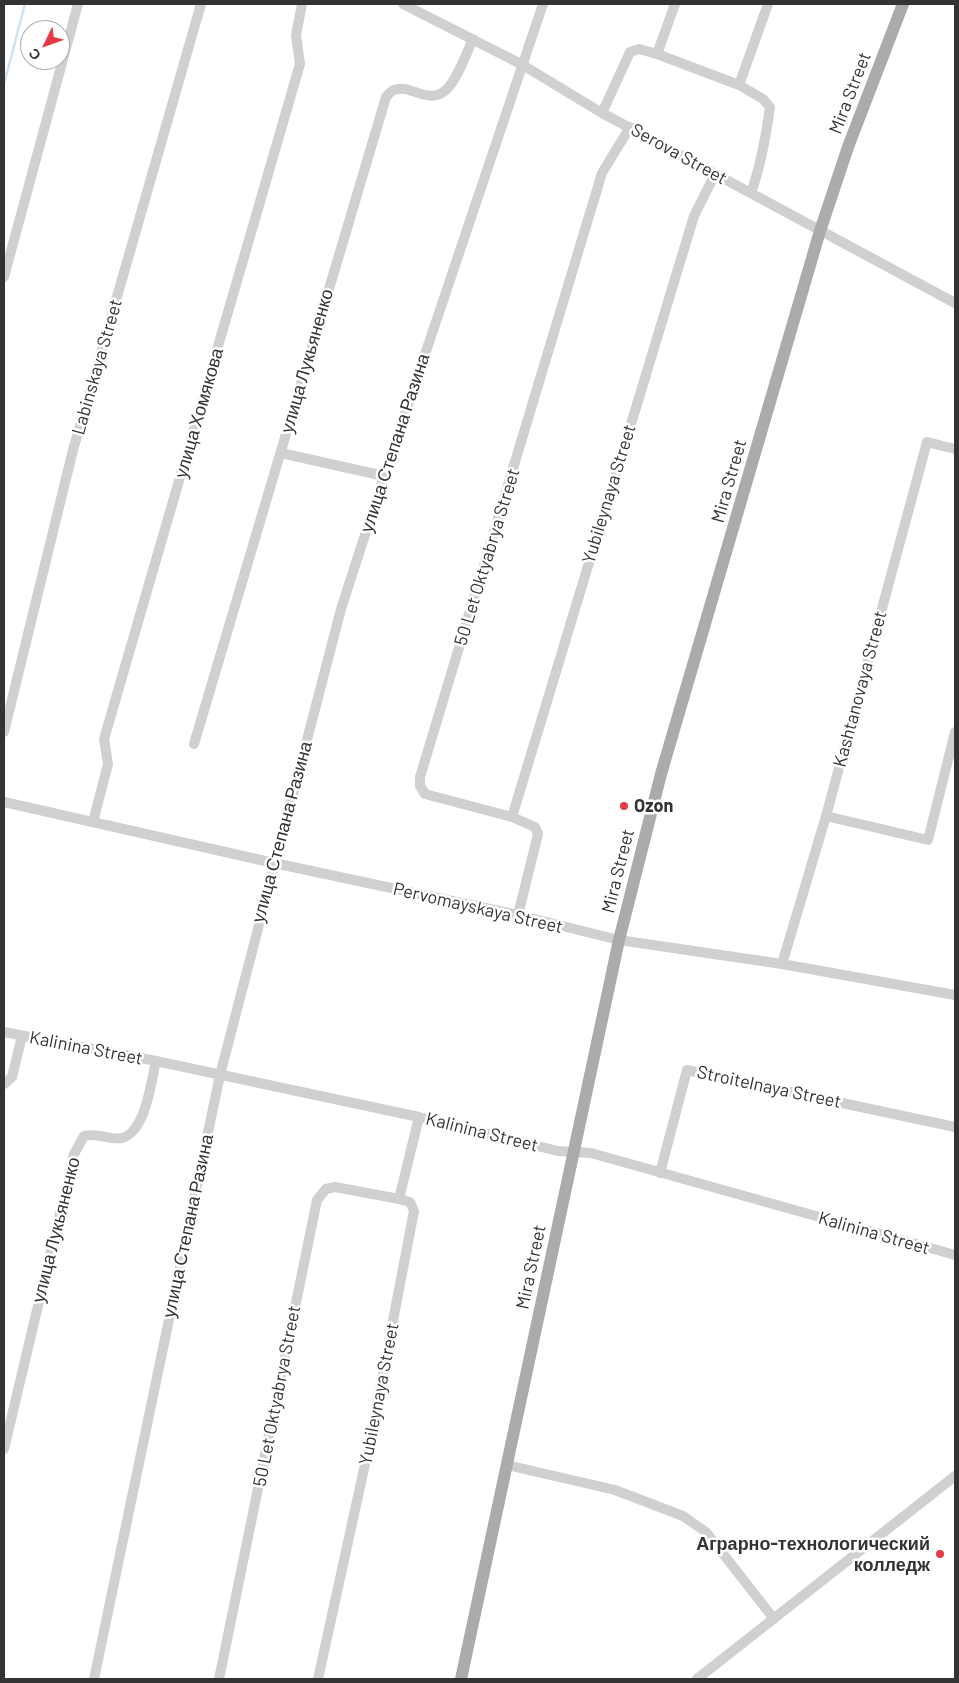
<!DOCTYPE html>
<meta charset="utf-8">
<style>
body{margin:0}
#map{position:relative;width:959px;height:1683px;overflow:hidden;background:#fff;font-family:Barlow,sans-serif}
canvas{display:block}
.frame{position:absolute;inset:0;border:5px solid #333;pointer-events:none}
.north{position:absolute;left:20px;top:20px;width:50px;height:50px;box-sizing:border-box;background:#fff;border:1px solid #adadad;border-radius:50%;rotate:228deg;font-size:14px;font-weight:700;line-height:20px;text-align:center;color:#333}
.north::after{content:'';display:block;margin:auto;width:18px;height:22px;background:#e63946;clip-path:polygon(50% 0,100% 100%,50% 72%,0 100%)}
</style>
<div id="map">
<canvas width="959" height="1683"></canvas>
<div class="frame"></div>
<div class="north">С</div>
</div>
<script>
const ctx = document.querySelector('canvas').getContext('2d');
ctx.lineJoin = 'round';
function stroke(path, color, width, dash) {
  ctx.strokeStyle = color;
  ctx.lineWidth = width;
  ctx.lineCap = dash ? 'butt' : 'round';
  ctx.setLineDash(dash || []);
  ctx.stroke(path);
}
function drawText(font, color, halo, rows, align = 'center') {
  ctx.font = font + ' Barlow,sans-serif';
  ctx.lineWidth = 5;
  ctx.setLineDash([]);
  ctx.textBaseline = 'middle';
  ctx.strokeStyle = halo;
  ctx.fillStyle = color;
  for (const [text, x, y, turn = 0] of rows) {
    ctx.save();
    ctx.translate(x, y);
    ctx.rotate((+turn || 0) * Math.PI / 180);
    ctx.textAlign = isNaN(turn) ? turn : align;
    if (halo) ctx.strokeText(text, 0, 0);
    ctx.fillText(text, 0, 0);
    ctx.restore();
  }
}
stroke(new Path2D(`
 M4,84L25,4`), '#cfe2ee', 2.5);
stroke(new Path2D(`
 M403,4L521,64L602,113L955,303
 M657,54L675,4
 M739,85L768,4
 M602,113L630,52L639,49L657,54L739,85L763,99L770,107C766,136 761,165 751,193
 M4,277L78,4
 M281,453L384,476
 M4,732L73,450L201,4
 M194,744L386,97C388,95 391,91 394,90C410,83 428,106 446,90C457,80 466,54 473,39
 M4,802L274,863L518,915L619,940L782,964L955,995
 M826,816L928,840L955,732
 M512,817L694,216L715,174
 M93,822L108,764L104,739L300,64L296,35L302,4
 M518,915L538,834L535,827L512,817L425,794L420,786V777L602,173L630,127
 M782,964L826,816L927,442L955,449
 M4,1032L156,1061L419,1117L558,1151L591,1153L955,1255
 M4,1084L12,1077L22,1036
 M660,1173L687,1070L955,1127
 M4,1449L74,1154L84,1136C98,1132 111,1141 122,1138C146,1131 151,1082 156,1061
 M507,1465L615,1490L683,1516L706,1532L774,1619
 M94,1679L220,1075L341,609L384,476L543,4
 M219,1679L317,1200L326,1189L335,1187L399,1199
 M318,1679L369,1446L414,1211L410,1202L399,1199L419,1117
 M697,1679L955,1476`), '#d0d0d0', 10);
stroke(new Path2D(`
 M461,1679L619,940L661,774L820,231L848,147L903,4`), '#ababab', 12);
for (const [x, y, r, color] of [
 [624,806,5,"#e63946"],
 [940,1554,5,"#e63946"]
]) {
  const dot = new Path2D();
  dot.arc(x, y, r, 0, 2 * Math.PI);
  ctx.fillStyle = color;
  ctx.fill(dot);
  stroke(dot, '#fff', 2);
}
drawText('18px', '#333', '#fff', [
 ["Mira Street",850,93,-69],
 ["Serova Street",679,154,29],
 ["улица Лукьяненко",307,361,-74],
 ["Labinskaya Street",97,367,-74],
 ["улица Хомякова",199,413,-74],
 ["улица Степана Разина",395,443,-72],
 ["Mira Street",729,481,-74],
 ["Yubileynaya Street",609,494,-73],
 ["50 Let Oktyabrya Street",487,557,-73],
 ["Kashtanovaya Street",860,689,-75],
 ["улица Степана Разина",282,832,-75],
 ["Mira Street",618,871,-76],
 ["Pervomayskaya Street",478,908,13],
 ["Kalinina Street",86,1048,11],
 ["Stroitelnaya Street",769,1087,12],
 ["Kalinina Street",482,1132,14],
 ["улица Степана Разина",188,1226,-78],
 ["улица Лукьяненко",56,1230,-76],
 ["Kalinina Street",874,1233,16],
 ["Mira Street",531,1267,-78],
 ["Yubileynaya Street",379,1394,-79],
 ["50 Let Oktyabrya Street",277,1396,-79]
]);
drawText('bold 18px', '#333', '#fff', [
 ["Ozon",634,806],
 ["Аграрно-технологический",930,1544,"right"],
 ["колледж",930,1565,"right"]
], 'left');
</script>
